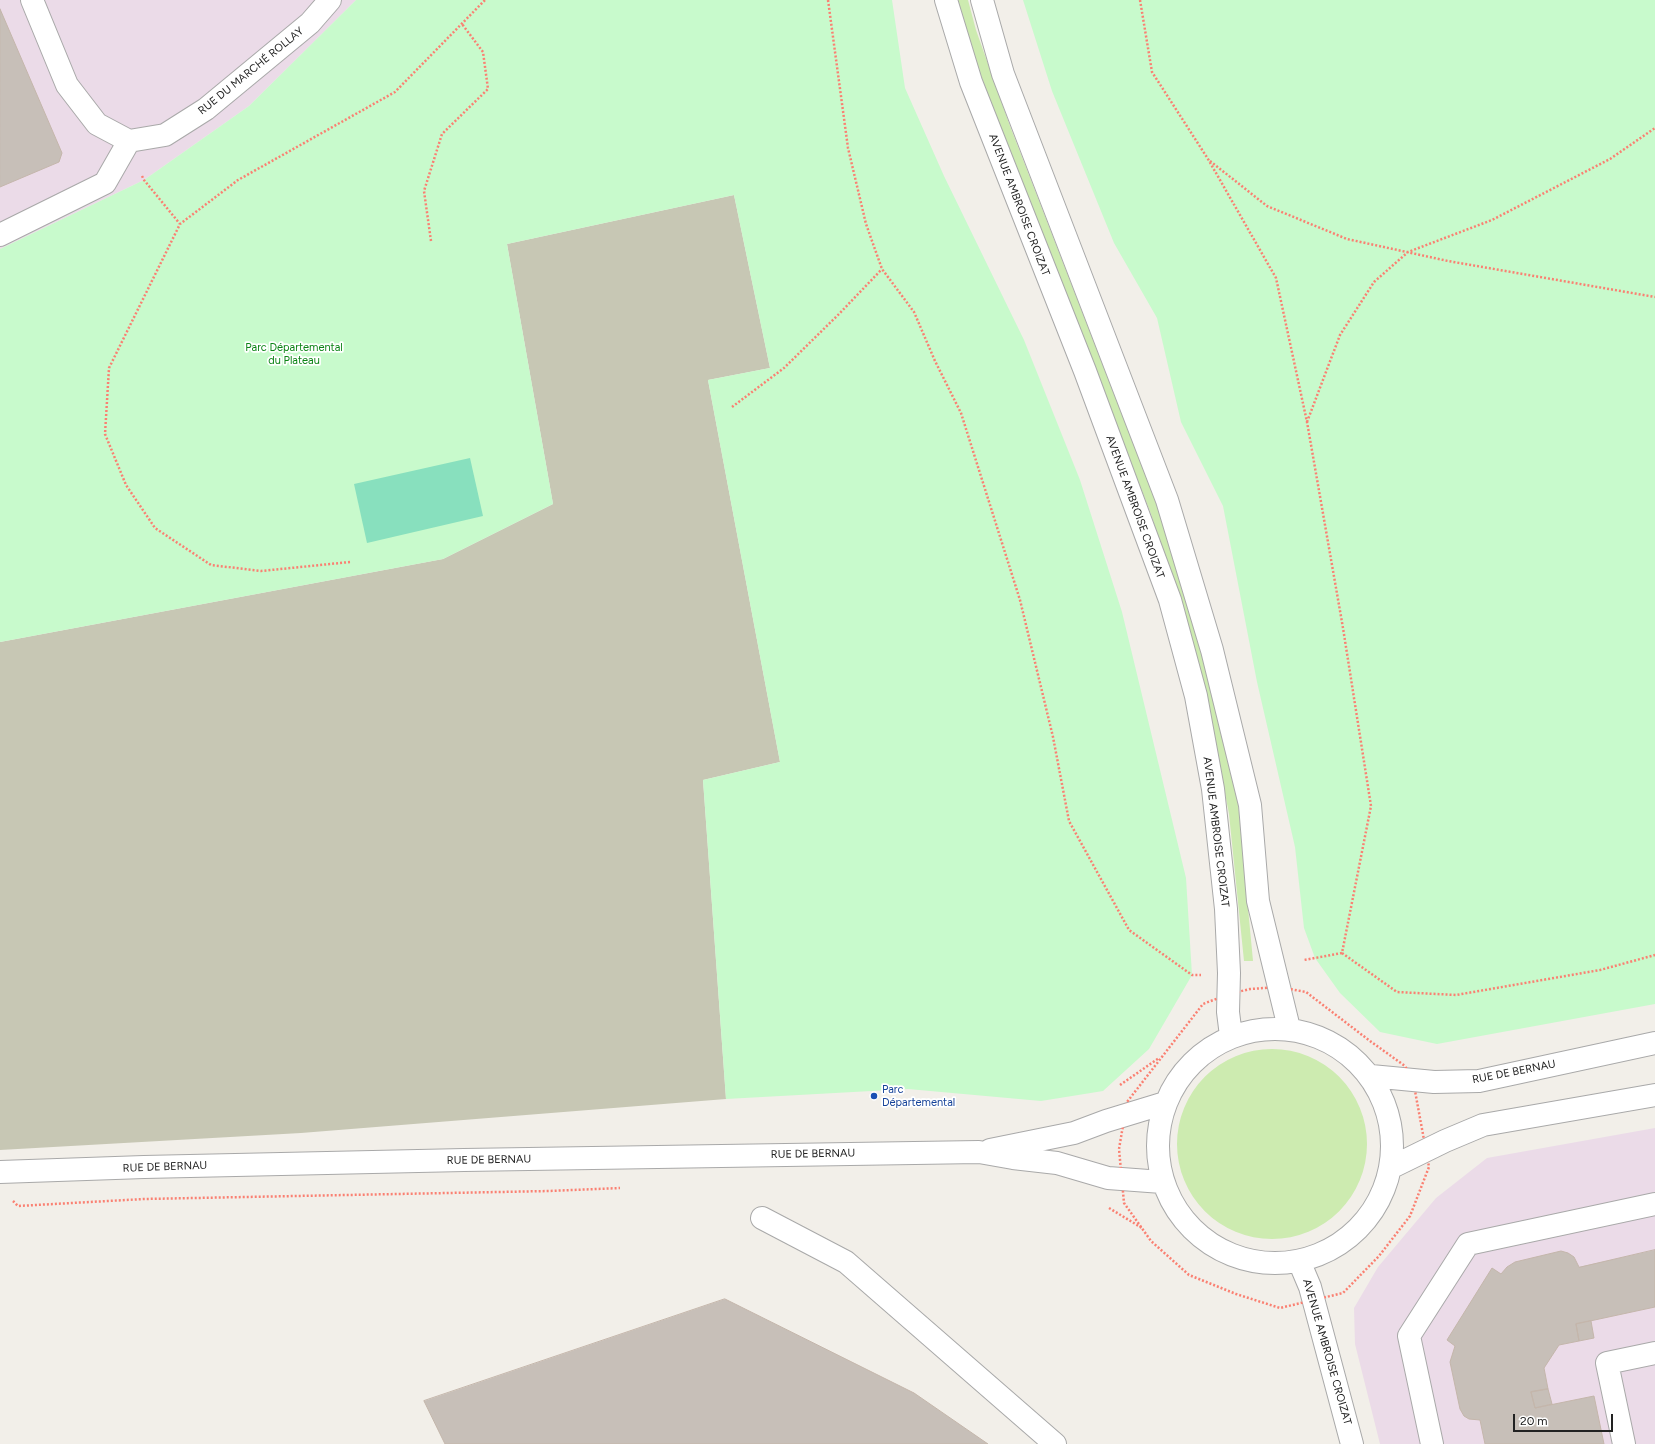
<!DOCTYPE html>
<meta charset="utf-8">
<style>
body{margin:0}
#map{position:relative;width:1655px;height:1444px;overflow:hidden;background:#f2efe9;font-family:Figtree,sans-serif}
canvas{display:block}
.scale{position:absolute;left:1513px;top:1414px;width:100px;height:18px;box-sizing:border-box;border:2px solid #222;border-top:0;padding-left:5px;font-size:12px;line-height:14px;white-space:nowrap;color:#222;-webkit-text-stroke:3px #fff;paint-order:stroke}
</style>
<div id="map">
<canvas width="1655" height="1444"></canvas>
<div class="scale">20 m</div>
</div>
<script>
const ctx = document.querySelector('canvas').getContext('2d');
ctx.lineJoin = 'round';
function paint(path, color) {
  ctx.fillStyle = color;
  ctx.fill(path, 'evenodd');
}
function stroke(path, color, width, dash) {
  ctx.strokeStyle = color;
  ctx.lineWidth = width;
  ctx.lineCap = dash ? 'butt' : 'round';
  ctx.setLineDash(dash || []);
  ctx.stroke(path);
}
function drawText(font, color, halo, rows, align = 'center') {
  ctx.font = font + ' Figtree,sans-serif';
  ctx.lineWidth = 3.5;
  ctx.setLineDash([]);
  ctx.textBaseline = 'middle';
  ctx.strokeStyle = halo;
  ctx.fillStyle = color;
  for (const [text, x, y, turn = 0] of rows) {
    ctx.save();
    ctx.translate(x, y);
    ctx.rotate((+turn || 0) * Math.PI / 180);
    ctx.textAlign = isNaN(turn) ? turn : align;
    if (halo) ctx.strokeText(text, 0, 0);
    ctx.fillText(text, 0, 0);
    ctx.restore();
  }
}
paint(new Path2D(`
 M0,0H356L249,106L144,180L0,249Z
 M1655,1128V1444H1380L1355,1344L1354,1308L1378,1267L1436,1198L1487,1158Z`), '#ebdbe8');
paint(new Path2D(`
 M734,195L770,368L708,380L780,762L703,780L726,1099L301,1133L0,1150V642L443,559L553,504L507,244Z`), '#c7c7b4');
paint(new Path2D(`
 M956,0H968L976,30L1010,126L1159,510L1222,719L1238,802L1253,961H1244L1229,814L1211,722L1187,628L1151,514L1001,129L970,46Z
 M1177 1144a95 95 0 1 1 190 0a95 95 0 1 1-190 0Z`), '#cdebb0');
paint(new Path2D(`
 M356,0H892L905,88L944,176L1024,340L1080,480L1122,612L1186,878L1192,975L1149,1049L1103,1091L1041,1101L908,1089L726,1099L703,780L780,762L708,380L770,368L734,195L507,244L553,504L443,559L0,642V249L144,180L249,106Z
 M1023,0H1655V1004L1437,1044L1380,1032L1340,993L1315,958L1304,928L1295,847L1257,682L1223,506L1181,422L1157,318L1114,243L1052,91Z`), '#c8facc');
paint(new Path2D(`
 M470,458L483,516L367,543L354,484Z`), '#88e0be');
const building = new Path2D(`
 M0,9L62,153L59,162L0,187Z
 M1655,1250V1307L1576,1324L1579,1341L1559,1345L1544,1368L1548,1389L1531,1392L1535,1408L1594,1396L1604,1444H1485L1480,1420L1469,1419L1464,1416L1460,1409L1450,1362L1455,1346L1447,1340L1492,1268L1501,1274L1507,1267L1515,1262L1561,1251L1568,1253L1574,1257L1579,1267Z
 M725,1299L914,1393L988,1444H445L424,1401Z
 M1591,1321L1594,1338L1579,1341L1576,1324Z
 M1548,1389L1552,1404L1535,1408L1531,1392Z`);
paint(building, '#c7bfb8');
stroke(building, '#c4b6ab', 1);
const minor = new Path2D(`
 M32,0L67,85L97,124L129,141L165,135L206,109L310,23L330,0
 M946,0L971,82L1085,371L1170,600L1196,696L1213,789L1226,909L1229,973L1228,1012L1231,1036
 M982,0L1003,74L1167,500L1212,650L1250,805L1258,901L1289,1028
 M0,235L105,183L129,141
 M1158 1146a117 117 0 1 1 234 0a117 117 0 1 1-234 0Z
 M1371,1076L1434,1082L1479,1081L1655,1043
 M990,1150L1074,1133L1106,1121L1165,1103
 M1392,1167L1445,1141L1483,1125L1655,1095
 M0,1172L144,1167L464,1160L979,1152L1013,1158L1057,1163L1108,1178L1162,1182
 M762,1218L846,1262L1055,1444
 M1299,1261L1310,1287L1352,1444
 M1432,1444L1409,1336L1468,1244L1655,1204
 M1624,1444L1607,1363L1655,1353`);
stroke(minor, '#a9a9a9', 24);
stroke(new Path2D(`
 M828,0L848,148L866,224L882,269L914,312L935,361L961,413L1020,600L1053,737L1069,821L1129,930L1192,975H1201
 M1140,0L1152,72L1208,159L1276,278L1307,422L1343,628L1371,806L1342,953L1304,960
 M1210,161L1267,206L1347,239L1448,261L1655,297
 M142,176L144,180L180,224
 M431,241L424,191L442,134L488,89L483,52L462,24
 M732,407L784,368L839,314L882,269
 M1307,422L1340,335L1374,282L1408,252L1492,220L1610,159L1655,128
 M350,562L261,571L211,565L155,528L126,485L105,434L109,368L180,224L238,180L395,92L485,0
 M1342,953L1397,992L1456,995L1600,970L1655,955
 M1279,987L1306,992L1370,1041L1405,1066L1413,1080L1429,1167L1410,1216L1379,1256L1343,1293L1280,1308L1236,1294L1189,1275L1151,1241L1124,1203L1119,1149L1127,1102L1203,1004L1229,994L1250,989Z
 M1120,1085L1159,1058
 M13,1201L18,1206L144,1199L549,1191L620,1188
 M1109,1208L1142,1228`), '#fa8072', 2.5, [2, 2]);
stroke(minor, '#fff', 22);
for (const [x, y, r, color] of [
 [874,1096,4,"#1a4fb4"]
]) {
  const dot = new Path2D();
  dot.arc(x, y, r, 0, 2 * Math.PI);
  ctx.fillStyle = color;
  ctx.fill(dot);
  stroke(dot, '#fff', 1.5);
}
drawText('11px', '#222', '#fff', [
 ["RUE DU MARCHÉ ROLLAY",251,71,-39],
 ["AVENUE AMBROISE CROIZAT",1019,205,69],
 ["AVENUE AMBROISE CROIZAT",1135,507,70],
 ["AVENUE AMBROISE CROIZAT",1216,832,83],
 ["RUE DE BERNAU",1514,1072,-11],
 ["RUE DE BERNAU",813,1154,-1],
 ["RUE DE BERNAU",489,1160,-1],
 ["RUE DE BERNAU",165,1167,-2],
 ["AVENUE AMBROISE CROIZAT",1327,1352,74]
]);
drawText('11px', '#0c8416', '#fff', [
 ["Parc Départemental",294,348],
 ["du Plateau",294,361]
]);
drawText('11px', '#164399', '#fff', [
 ["Parc",882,1090],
 ["Départemental",882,1103]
], 'left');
</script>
